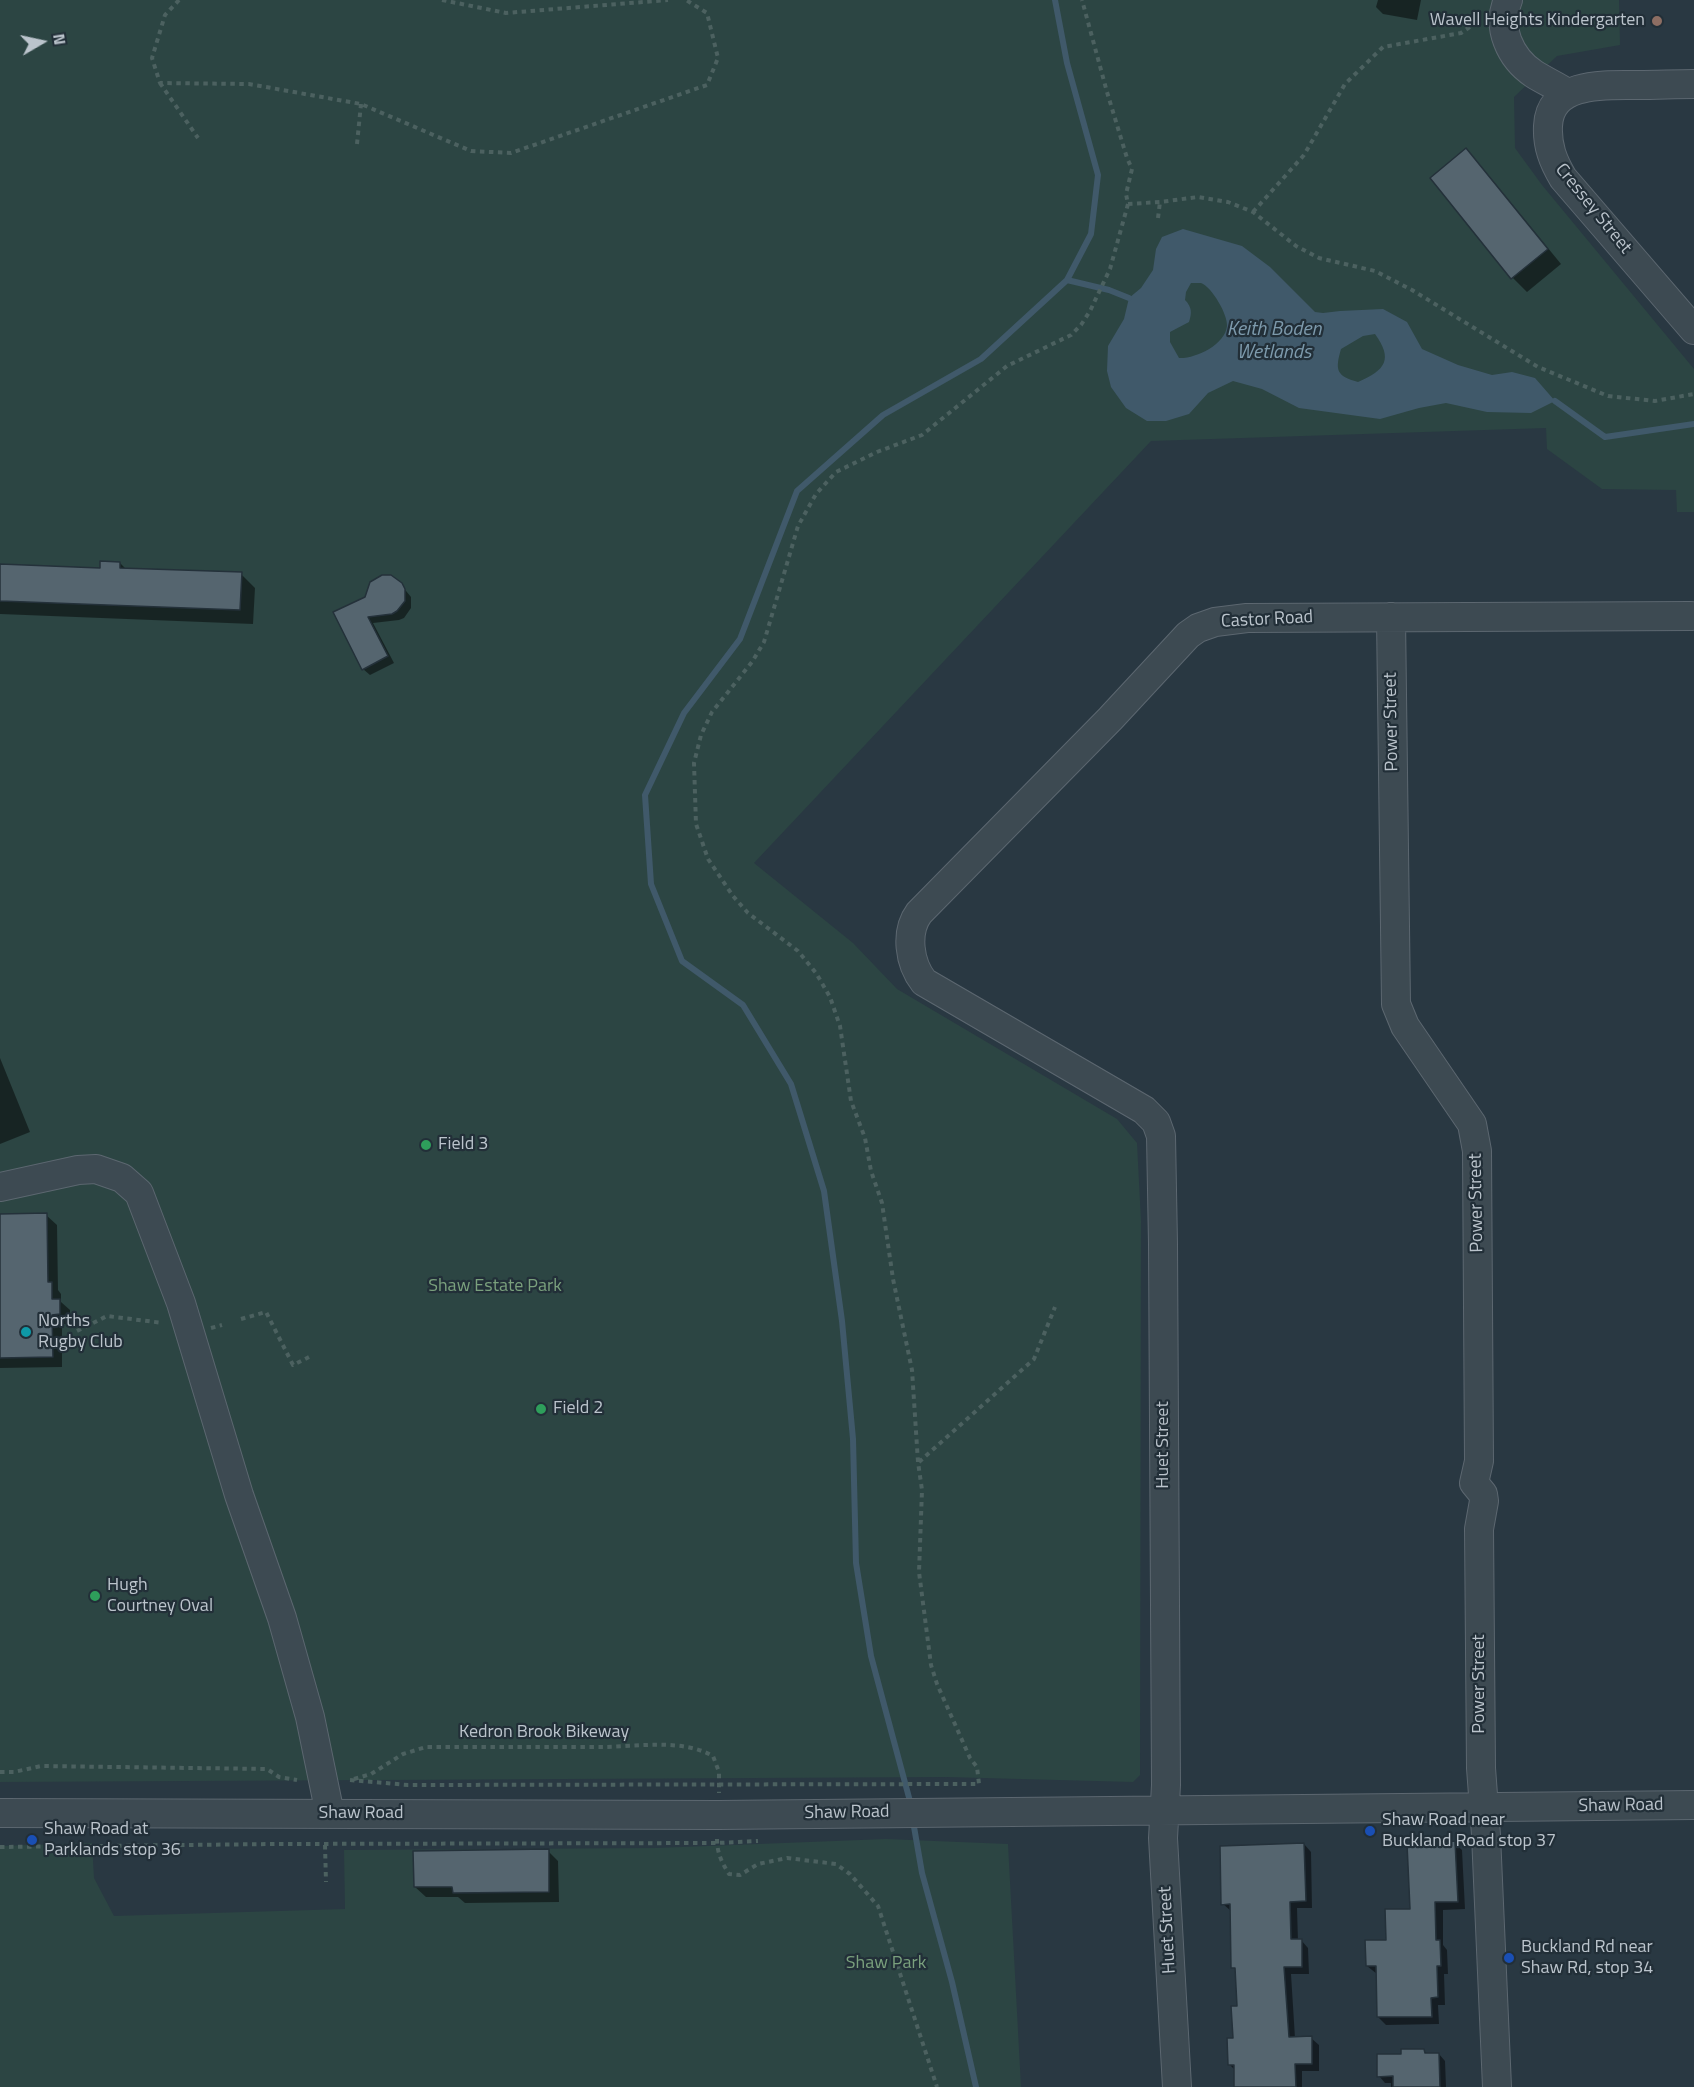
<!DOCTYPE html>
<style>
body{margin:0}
#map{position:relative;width:1694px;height:2087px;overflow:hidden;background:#293842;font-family:"Titillium Web",sans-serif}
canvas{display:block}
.north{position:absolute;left:12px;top:12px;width:60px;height:60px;-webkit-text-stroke:4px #222f38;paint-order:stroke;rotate:81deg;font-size:16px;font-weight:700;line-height:24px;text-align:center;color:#bbc4cc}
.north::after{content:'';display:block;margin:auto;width:21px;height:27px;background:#bbc4cc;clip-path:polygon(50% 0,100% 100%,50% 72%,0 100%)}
</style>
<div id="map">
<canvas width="1694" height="2087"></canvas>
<div class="north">N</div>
</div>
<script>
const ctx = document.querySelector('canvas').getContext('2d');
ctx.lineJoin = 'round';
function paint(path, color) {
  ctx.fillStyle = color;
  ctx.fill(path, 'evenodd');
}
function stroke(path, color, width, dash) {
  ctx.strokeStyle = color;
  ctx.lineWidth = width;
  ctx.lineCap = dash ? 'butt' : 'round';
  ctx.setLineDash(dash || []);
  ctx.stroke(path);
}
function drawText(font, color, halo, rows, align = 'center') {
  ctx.font = font + ' "Titillium Web",sans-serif';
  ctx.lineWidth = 4.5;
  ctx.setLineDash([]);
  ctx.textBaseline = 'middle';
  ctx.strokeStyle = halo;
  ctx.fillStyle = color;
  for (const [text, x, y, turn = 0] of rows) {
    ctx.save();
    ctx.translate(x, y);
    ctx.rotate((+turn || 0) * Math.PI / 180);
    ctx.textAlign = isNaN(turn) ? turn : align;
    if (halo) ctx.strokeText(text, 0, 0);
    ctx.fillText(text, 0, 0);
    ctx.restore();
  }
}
paint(new Path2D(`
 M0,0H1619L1620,45L1557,56L1514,97L1515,148L1542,185L1694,369V512H1677L1676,490L1602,489L1547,449L1546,428L1151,441L754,863L853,943L897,989L1117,1119L1137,1143L1141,1221L1140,1775L1133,1782L946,1777L0,1782Z
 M886,1839L1008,1844L1021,2087H0V1846L92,1843L94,1878L114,1916L345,1909L344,1850L656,1848Z`), '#2c4543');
paint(new Path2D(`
 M1183,229L1242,246L1270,267L1315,312L1323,313L1340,311L1383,309L1407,322L1422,349L1458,365L1492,375L1512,372L1535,378L1555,401L1531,413L1487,412L1446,403L1419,408L1380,419L1299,408L1262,389L1233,381L1208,393L1189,414L1166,421H1147L1126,408L1111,387L1107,371L1108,346L1124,319L1129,298L1141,288L1153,270L1156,249L1162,237ZM1191,283C1193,283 1199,283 1201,283C1212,287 1228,315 1227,326C1225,345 1195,359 1179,358L1170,342V332L1189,322C1192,313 1192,307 1185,300L1186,292ZM1375,334C1393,359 1386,370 1358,382C1336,376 1335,370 1341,349L1363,336Z`), '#40596a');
paint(new Path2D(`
 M1378,0H1421L1417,20L1383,14L1376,7Z
 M1466,151L1480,165L1561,264L1527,292L1513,278L1432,178Z
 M120,563L127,570L241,574L255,588L253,624L0,614V565L101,569Z
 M402,586L411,597V608L404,618L399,620L373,623L394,663L370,675L363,669L335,613Z
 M0,1058L30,1132L0,1144Z
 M0,1215H46L57,1225L58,1290L61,1294V1302L70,1310V1324H62V1367L0,1368Z
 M1454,1843L1462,1850L1465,1909L1443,1910V1945L1447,1950L1448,1974H1444L1445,2005H1438L1439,2024L1386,2025L1378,2017L1377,1974L1367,1966L1411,1910Z
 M1304,1844L1311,1852L1312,1908H1297L1298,1941L1301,1940L1308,1948L1309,1974H1291L1295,2038H1311L1319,2045V2071H1302V2087H1236L1235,2070L1230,2065L1239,2007L1237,1971L1233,1967L1231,1911L1223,1904Z
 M548,1851L558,1861L559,1902L465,1903L458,1897H426L415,1887Z
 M1424,2051L1428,2054H1439L1445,2061L1446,2087H1391V2083H1385L1379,2076L1403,2055Z`), '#0007');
stroke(new Path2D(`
 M1067,280L1109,290L1129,298
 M1555,401L1605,437L1694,424
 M911,1805L871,1656L856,1563L853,1439L842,1321L824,1191L791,1084L743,1005L682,961L651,884L645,795L684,713L740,639L797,491L883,415L981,359L1067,280L1091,234L1098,175L1067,63L1055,0
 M913,1821L922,1873L952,1982L976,2087`), '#40596a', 6);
const building = new Path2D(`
 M1466,148L1548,249L1511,279L1430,178Z
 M100,561L120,562V568L242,572L240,610L0,601V564L100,568Z
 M382,575H391L402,583L405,589V601L397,611L392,614L368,617L388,656L362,670L333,612L365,597L370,582Z
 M47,1213L48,1282H52V1299H60V1314L52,1315L53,1357L0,1358V1214Z
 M1455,1841L1458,1902H1435L1436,1940H1440L1441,1966H1437L1438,1997L1431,1998L1432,2017H1377L1376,1966H1366L1365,1940H1386L1385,1909H1410L1407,1844Z
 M1304,1843L1306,1901L1290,1902L1291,1939H1302V1967H1284L1289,2037L1312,2036V2064H1295L1296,2087H1234V2065H1228L1227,2038H1233L1231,2006H1237L1235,1968H1231L1230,1904L1221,1905L1220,1846Z
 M549,1849V1892L453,1893L452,1887H414L413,1851Z
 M1401,2049H1424L1425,2053H1439L1440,2087H1393V2076L1377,2077V2054H1401Z`);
paint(building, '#55656f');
stroke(building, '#24313a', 1.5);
const minor = new Path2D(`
 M1508,0C1496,27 1510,58 1534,74C1545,81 1557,86 1567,93
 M1694,84C1675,84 1657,85 1638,85C1606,85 1550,81 1548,126C1547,146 1553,161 1563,178L1694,330
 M1391,617L1396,1004L1405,1026L1472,1124L1477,1151L1479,1461L1474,1483L1483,1494L1484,1501L1479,1529L1481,1768L1486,1835L1497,2087
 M0,1187L78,1170L96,1169L122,1178L139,1193L181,1303L239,1495L282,1618L310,1717L330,1814
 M0,1813L719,1815L1694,1805
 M1177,2087L1163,1838L1166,1785L1163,1244L1161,1136L1156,1122L1144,1110L924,982C909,963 905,932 919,913L1110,719L1188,635L1198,628L1215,622L1247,618L1691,616`);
stroke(minor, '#5c6770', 30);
stroke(new Path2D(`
 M179,0L165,15L152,58L160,83L249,84L361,104L471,151L511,153L707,85L718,58L707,13L686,0
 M442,0L506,13L668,0
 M160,83L198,138
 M357,144L361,104
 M1128,204L1160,202L1198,197L1228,202L1253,212L1296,246L1319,258L1375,271L1412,290L1538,367L1608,396L1655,401L1694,394
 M1253,212L1304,155L1345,84L1383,47L1461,33L1480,20
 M1158,218L1160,202
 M241,1319L266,1312L293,1365L309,1357
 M211,1328L222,1325
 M77,1331L107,1316L163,1323
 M919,1462L1034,1359L1055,1307
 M0,1772H14L41,1766L267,1769L279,1777L297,1780
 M354,1779L371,1774L403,1754L426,1747C484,1747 542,1747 601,1747C637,1747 681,1738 713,1756L719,1772V1793
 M350,1780L408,1785L979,1784L977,1767L970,1758L937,1684L931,1665L919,1572L922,1490L918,1462L912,1370L893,1279L882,1203L871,1171L865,1138L851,1101L840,1026L830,997L816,973L798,951L748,913L733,896L708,859L696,824L694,763L701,735L712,712L752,662L764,642L798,526L816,494L836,472L877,452L922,435L1007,366L1071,335L1081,325L1090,311L1110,269L1128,204L1126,194L1132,169L1127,158L1107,92L1082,0
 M717,1839C717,1853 722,1863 729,1874L740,1875L758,1864L787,1858L836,1864L850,1874L878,1906L937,2087
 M325,1845L326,1882
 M0,1847L277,1844L717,1843L758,1841`), '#4c6160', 4, [4.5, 4.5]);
stroke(minor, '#3d4a52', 28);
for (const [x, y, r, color] of [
 [1657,21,6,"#8d6e63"],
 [426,1145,6,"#2e9e5b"],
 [26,1332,6,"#0f9aa8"],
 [541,1409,6,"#2e9e5b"],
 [95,1596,6,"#2e9e5b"],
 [1370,1831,6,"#1a4fb4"],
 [32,1840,6,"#1a4fb4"],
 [1509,1958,6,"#1a4fb4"]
]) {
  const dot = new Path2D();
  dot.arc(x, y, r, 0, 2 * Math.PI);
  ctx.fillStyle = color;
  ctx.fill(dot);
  stroke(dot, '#222f38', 2);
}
drawText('18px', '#bbc4cc', '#222f38', [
 ["Wavell Heights Kindergarten",1645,21,"right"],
 ["Field 3",438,1145],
 ["Norths",38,1322],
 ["Rugby Club",38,1343],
 ["Field 2",553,1409],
 ["Hugh",107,1586],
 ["Courtney Oval",107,1607],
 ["Shaw Road near",1382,1821],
 ["Buckland Road stop 37",1382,1842],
 ["Shaw Road at",44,1830],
 ["Parklands stop 36",44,1851],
 ["Buckland Rd near",1521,1948],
 ["Shaw Rd, stop 34",1521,1969]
], 'left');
drawText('18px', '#bbc4cc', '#222f38', [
 ["Cressey Street",1593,209,51],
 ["Castor Road",1267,620,-3],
 ["Power Street",1392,722,-91],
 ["Power Street",1477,1203,-91],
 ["Huet Street",1164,1445,-90],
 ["Power Street",1480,1684,-90],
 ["Kedron Brook Bikeway",544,1733],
 ["Shaw Road",1621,1806,-1],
 ["Shaw Road",847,1813,-1],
 ["Shaw Road",361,1814],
 ["Huet Street",1168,1930,-93]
]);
drawText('18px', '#7aa07d', '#222f38', [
 ["Shaw Estate Park",495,1287],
 ["Shaw Park",886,1964]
]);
drawText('italic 20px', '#7d9aac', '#222f38', [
 ["Keith Boden",1274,330],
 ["Wetlands",1274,353]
]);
</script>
